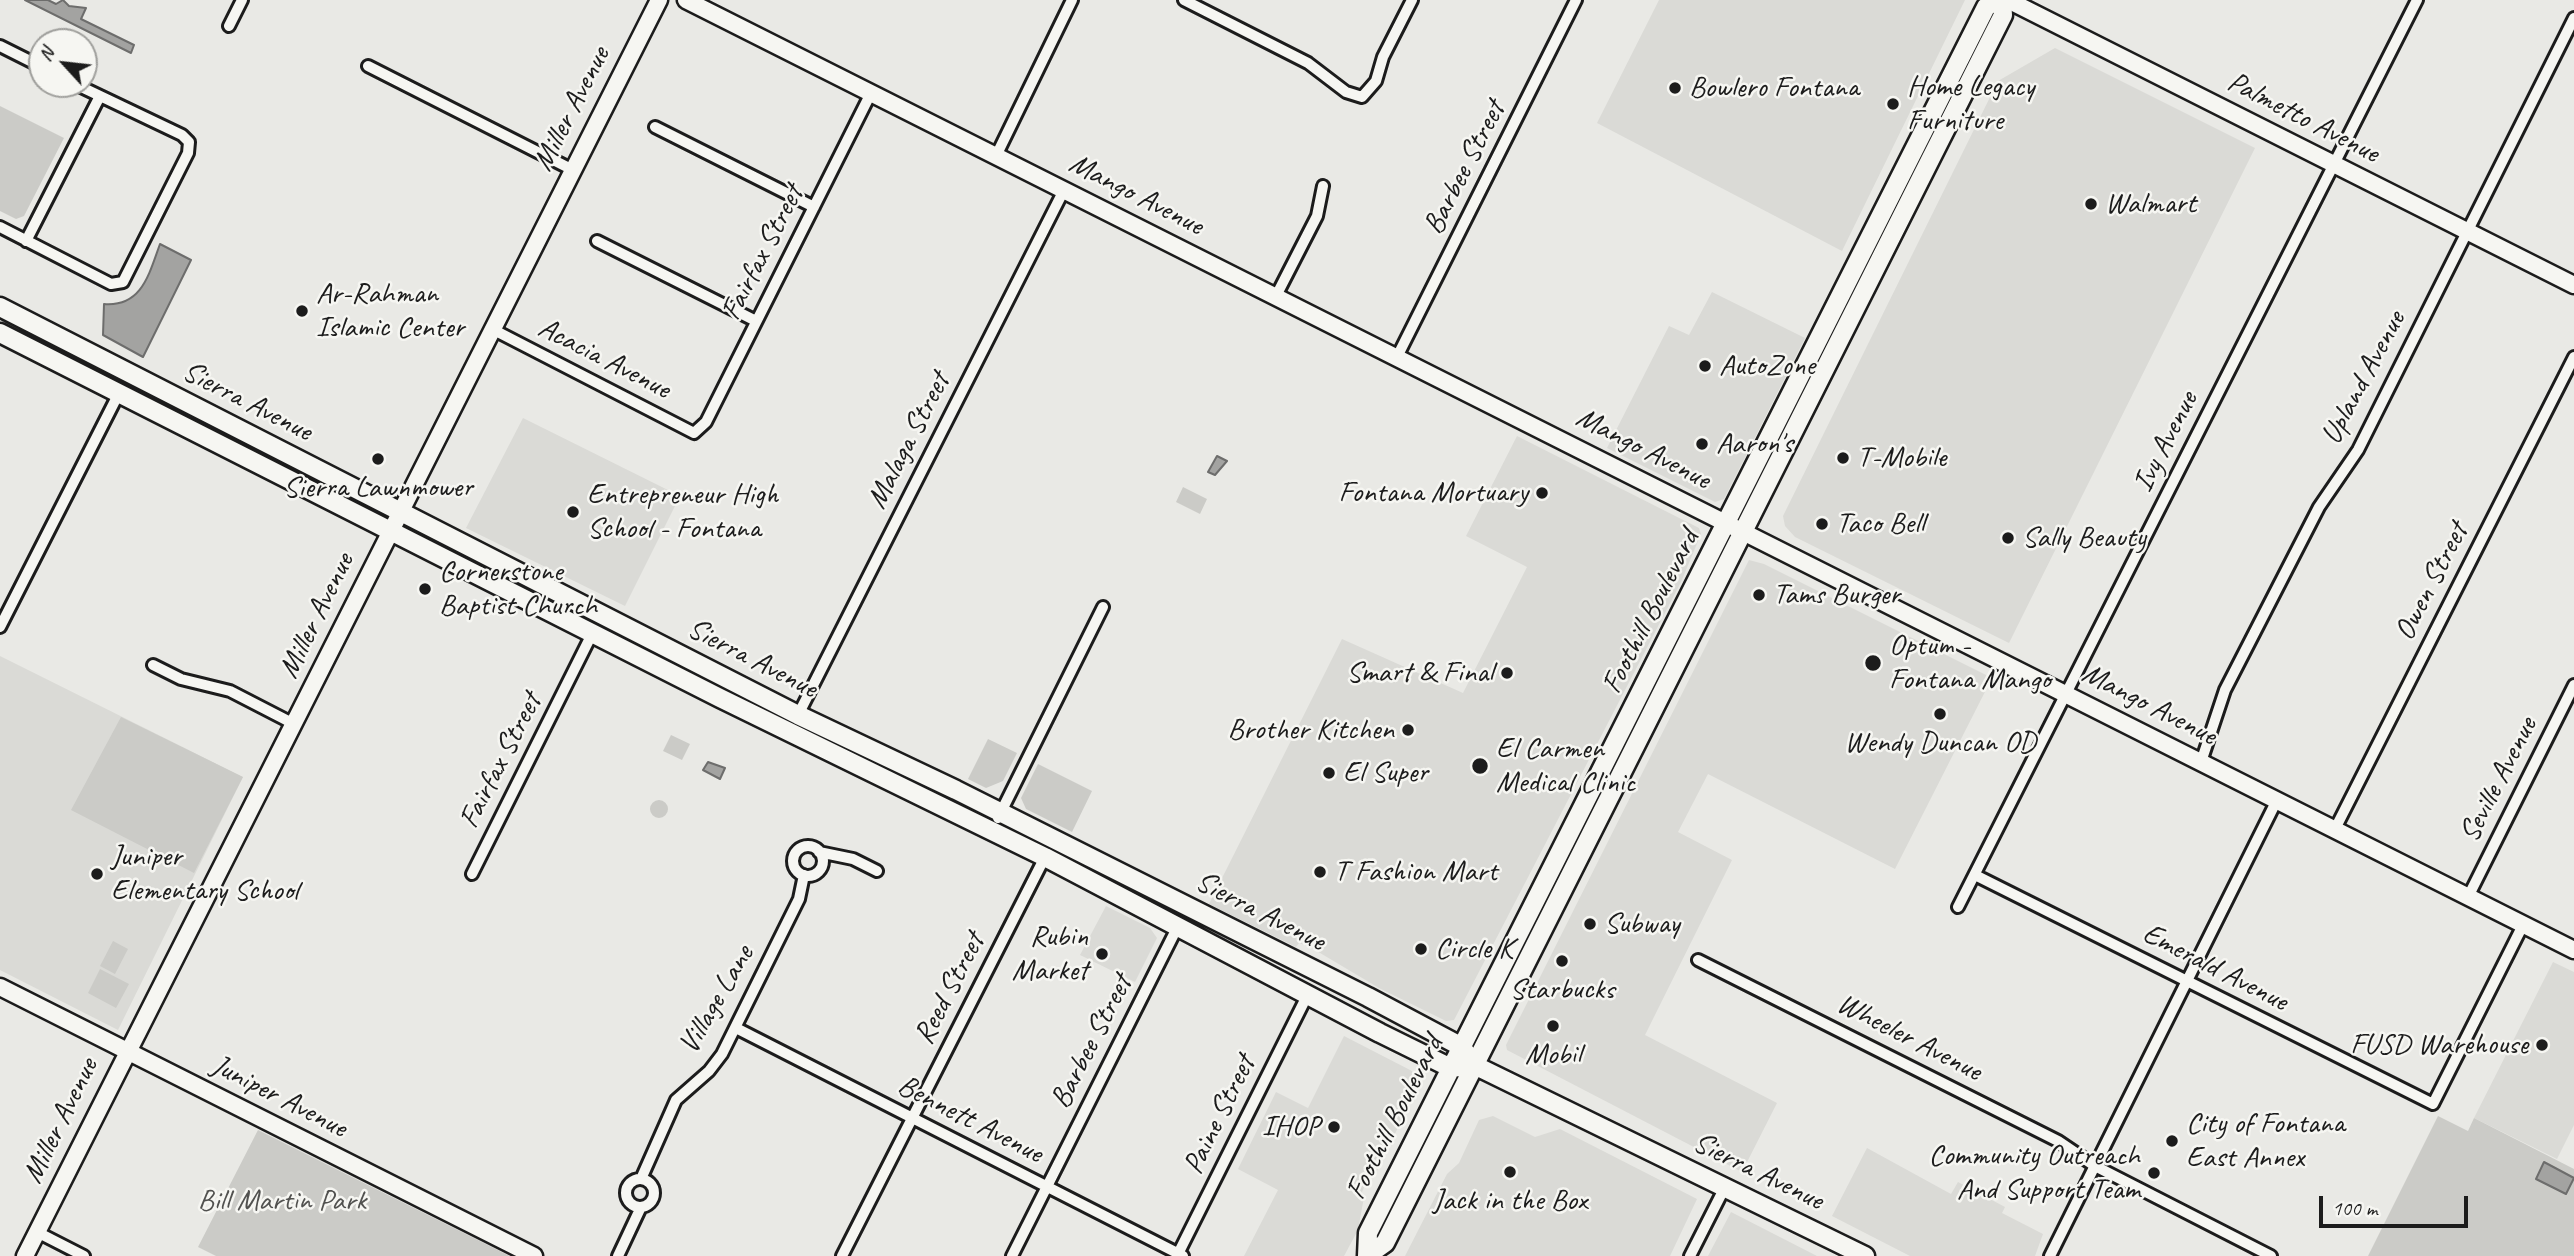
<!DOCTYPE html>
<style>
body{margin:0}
#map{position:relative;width:2574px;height:1256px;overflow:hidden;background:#e9e9e5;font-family:Caveat,sans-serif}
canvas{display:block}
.north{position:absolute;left:28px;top:28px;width:70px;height:70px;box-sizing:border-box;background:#f6f6f2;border:2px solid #9f9f9c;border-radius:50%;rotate:297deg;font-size:19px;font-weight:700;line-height:28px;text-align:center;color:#1c1c1c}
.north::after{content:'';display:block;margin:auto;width:24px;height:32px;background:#1c1c1c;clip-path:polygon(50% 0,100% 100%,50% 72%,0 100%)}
.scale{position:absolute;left:2319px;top:1196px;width:149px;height:32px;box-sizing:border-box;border:4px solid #1c1c1c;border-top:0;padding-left:9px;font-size:21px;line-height:24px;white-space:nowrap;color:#1c1c1c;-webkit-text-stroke:5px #f6f6f2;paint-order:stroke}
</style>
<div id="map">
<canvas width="2574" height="1256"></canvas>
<div class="north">N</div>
<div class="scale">100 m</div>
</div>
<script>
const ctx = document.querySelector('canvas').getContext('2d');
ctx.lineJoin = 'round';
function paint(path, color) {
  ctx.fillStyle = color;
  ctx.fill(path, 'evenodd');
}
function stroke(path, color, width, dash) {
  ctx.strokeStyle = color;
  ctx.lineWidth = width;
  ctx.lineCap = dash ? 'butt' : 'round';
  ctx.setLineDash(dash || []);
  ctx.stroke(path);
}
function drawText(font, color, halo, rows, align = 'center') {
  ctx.font = font + ' Caveat,sans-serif';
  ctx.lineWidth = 5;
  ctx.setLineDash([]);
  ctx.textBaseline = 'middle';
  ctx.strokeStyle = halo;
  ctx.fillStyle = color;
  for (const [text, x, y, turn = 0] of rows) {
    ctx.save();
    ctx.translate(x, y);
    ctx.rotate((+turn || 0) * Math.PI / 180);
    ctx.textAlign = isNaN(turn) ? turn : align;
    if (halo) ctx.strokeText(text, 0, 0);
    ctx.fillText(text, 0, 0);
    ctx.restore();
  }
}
paint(new Path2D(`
 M1659,0H1965L1842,251L1597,123Z
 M2055,48L2255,148L2009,643L1795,537L1785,526L1783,516L1998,81Z
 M1712,292L1805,338L1724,499L1715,502L1607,448L1669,326L1689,335Z
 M523,418L680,496L625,606L466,528Z
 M1517,436L1699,528L1701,534L1681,582L1454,1020L1446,1021L1379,988L1310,947L1299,943L1296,947L1209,904L1342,639L1463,693L1527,567L1466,536Z
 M1749,560L1764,564L1992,678L1895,869L1708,774L1678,832L1732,860L1645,1035L1777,1103L1742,1172L1507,1050L1506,1045Z
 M0,656L243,777L118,1030L0,970Z
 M1106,906L1150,928L1157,938L1135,982L1080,955Z
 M2553,962L2574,972V1125L2557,1159L2474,1118Z
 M1344,1036L1412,1071L1419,1084L1375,1175L1369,1176L1362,1192L1364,1197L1358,1230L1344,1256H1244L1278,1190L1238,1169L1276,1092L1308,1108Z
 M1493,1116L1535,1137L1560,1129L1697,1199L1670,1256H1405L1447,1174L1459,1163L1479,1120Z
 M1867,1148L1951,1194L1958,1182L2005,1207L2002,1213L2043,1234L2035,1256H1910L1832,1216Z
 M1731,1212L1817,1256H1708Z`), '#dadad6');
paint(new Path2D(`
 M0,106L64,138L24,216L16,219L0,211Z
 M1183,487L1207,499L1200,514L1176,502Z
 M121,717L243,777L194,873L71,810Z
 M671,735L690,744L682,760L663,751Z
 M988,739L1017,753L1003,781L986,788L968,779Z
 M1038,764L1092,791L1072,832L1026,809L1021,798Z
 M650 809a9 9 0 1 1 18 0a9 9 0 1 1-18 0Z
 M113,941L128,949L115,974L100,966Z
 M100,969L129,984L116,1008L88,993Z
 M2438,1116L2468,1131L2474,1118L2574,1169V1256H2368Z
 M258,1130L510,1256H216L198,1247Z`), '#cbcbc7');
const water = new Path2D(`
 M25,0H48L56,4L63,0L69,6L86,8L81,19L134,45L131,53Z
 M160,244L191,260L143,357L103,335L104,304C142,307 149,274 160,244Z
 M1217,456L1227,461L1215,475L1208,472Z
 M708,762L725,768L720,779L703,770Z
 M2544,1162L2574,1178L2566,1194L2536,1179Z`);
paint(water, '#a3a3a1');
stroke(water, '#6d6d6c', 2);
const street = new Path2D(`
 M1184,0L1308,63L1346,92L1362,97L1376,81L1383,57L1412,0
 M229,26L242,0
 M0,46L42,67
 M368,66L573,170
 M655,127L814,207
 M996,156L1072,0
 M0,227L111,284L123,282L188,153L189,142L182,135L75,84
 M26,241L100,96
 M597,241L756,321
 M1276,296L1317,216L1323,186
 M492,329L694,433L706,422L871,93
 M1397,357L1576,0
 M0,627L119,393
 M153,665L181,679L230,691L294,724
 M798,715L1064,190
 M2201,762L2225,690L2319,507L2358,450L2574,18
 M998,818L1103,607
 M2335,829L2574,357
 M793 861a15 15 0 1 1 30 0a15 15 0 1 1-30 0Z
 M819,852L853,859L877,871
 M472,874L593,632
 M1975,875L2433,1104L2523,925
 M2468,897L2574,685
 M1958,907L2417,0
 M1698,960L2058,1141L2095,1166L2271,1256
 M736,1028L1183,1256
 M641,1179L676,1100L709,1071L722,1054L799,899L804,875
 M626 1193a14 14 0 1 1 28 0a14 14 0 1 1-28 0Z
 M37,1232L84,1256
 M618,1256L641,1207
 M842,1256L1045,857
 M1012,1256L1178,926
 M1177,1256L1307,996
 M1690,1256L1725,1187
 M2050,1256L2277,800`);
const secondary = new Path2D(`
 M686,0L2574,950
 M2008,0L2574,285
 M0,987L534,1256
 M25,1256L659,0`);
const primary = new Path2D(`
 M0,307L798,715L956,790L1368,997L1462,1047L1474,1065
 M0,333L720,698L1045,857L1380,1033L1451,1068L1474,1065L1865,1256
 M1368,1255L1385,1243L2003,15L2002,0
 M1367,1256L1368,1233L1451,1068L1986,7L1997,0`);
stroke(street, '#1c1c1c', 16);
stroke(secondary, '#1c1c1c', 21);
stroke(primary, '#1c1c1c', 23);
stroke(street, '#f6f6f2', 10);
stroke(secondary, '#f6f6f2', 16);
stroke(primary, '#f6f6f2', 18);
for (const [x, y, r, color] of [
 [1675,88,7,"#1c1c1c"],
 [1893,104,7,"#1c1c1c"],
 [2091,204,7,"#1c1c1c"],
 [302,311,7,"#1c1c1c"],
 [1705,366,7,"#1c1c1c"],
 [1702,444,7,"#1c1c1c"],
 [1843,458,7,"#1c1c1c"],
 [378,459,7,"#1c1c1c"],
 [1542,493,7,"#1c1c1c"],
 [573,512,7,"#1c1c1c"],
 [1822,524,7,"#1c1c1c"],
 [2008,538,7,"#1c1c1c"],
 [425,589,7,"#1c1c1c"],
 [1759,595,7,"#1c1c1c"],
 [1873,663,9,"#1c1c1c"],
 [1507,673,7,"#1c1c1c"],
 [1940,714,7,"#1c1c1c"],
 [1408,730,7,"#1c1c1c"],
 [1480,766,9,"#1c1c1c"],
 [1329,773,7,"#1c1c1c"],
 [1320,872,7,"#1c1c1c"],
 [97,874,7,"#1c1c1c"],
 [1590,924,7,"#1c1c1c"],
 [1421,949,7,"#1c1c1c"],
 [1102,954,7,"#1c1c1c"],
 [1562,961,7,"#1c1c1c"],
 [1553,1026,7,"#1c1c1c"],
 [2542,1045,7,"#1c1c1c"],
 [1334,1127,7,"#1c1c1c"],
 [2172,1141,7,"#1c1c1c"],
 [1510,1172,7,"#1c1c1c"],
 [2154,1173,7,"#1c1c1c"]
]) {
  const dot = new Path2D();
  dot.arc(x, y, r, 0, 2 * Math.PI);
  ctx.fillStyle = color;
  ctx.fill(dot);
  stroke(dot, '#f6f6f2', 2.5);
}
drawText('30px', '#1c1c1c', '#f6f6f2', [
 ["Home Legacy",1907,87],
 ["Furniture",1907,121],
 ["Bowlero Fontana",1689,88],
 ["Walmart",2105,204],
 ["Ar-Rahman",316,294],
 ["Islamic Center",316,328],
 ["AutoZone",1719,366],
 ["Aaron's",1716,444],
 ["T-Mobile",1857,458],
 ["Sierra Lawnmower",378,488,"center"],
 ["Fontana Mortuary",1528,493,"right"],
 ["Entrepreneur High",587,495],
 ["School - Fontana",587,529],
 ["Taco Bell",1836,524],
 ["Sally Beauty",2022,538],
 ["Cornerstone",439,572],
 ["Baptist Church",439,606],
 ["Tams Burger",1773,595],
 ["Optum -",1889,646],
 ["Fontana Mango",1889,680],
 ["Smart & Final",1493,673,"right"],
 ["Brother Kitchen",1394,730,"right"],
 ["Wendy Duncan OD",1940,743,"center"],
 ["El Carmen",1496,749],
 ["Medical Clinic",1496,783],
 ["El Super",1343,773],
 ["Juniper",111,857],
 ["Elementary School",111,891],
 ["T Fashion Mart",1334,872],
 ["Subway",1604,924],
 ["Rubin",1088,937,"right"],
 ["Market",1088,971,"right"],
 ["Circle K",1435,949],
 ["Starbucks",1562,990,"center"],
 ["FUSD Warehouse",2528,1045,"right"],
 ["Mobil",1553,1055,"center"],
 ["City of Fontana",2186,1124],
 ["East Annex",2186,1158],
 ["IHOP",1320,1127,"right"],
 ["Community Outreach",2140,1156,"right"],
 ["And Support Team",2140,1190,"right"],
 ["Jack in the Box",1510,1201,"center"]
], 'left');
drawText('30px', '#1c1c1c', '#f6f6f2', [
 ["Miller Avenue",572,109,-63],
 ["Palmetto Avenue",2303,118,27],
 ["Barbee Street",1465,168,-63],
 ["Mango Avenue",1136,195,27],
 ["Fairfax Street",763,253,-63],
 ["Acacia Avenue",604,359,27],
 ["Upland Avenue",2364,378,-62],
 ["Sierra Avenue",247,402,27],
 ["Malaga Street",909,441,-63],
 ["Ivy Avenue",2166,442,-63],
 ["Mango Avenue",1643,449,27],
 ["Owen Street",2432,582,-63],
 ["Foothill Boulevard",1651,612,-63],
 ["Miller Avenue",317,616,-64],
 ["Sierra Avenue",752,659,27],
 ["Mango Avenue",2149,705,27],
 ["Fairfax Street",501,761,-63],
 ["Seville Avenue",2499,780,-63],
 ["Sierra Avenue",1260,912,27],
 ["Emerald Avenue",2215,968,27],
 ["Reed Street",950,989,-63],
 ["Village Lane",717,1000,-60],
 ["Wheeler Avenue",1909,1038,27],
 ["Barbee Street",1092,1042,-63],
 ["Juniper Avenue",279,1097,27],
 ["Paine Street",1220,1115,-64],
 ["Foothill Boulevard",1395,1118,-63],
 ["Bennett Avenue",970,1120,27],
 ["Miller Avenue",61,1121,-64],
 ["Sierra Avenue",1758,1172,26]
]);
drawText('30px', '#51514f', '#f6f6f2', [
 ["Bill Martin Park",282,1201]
]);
</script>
